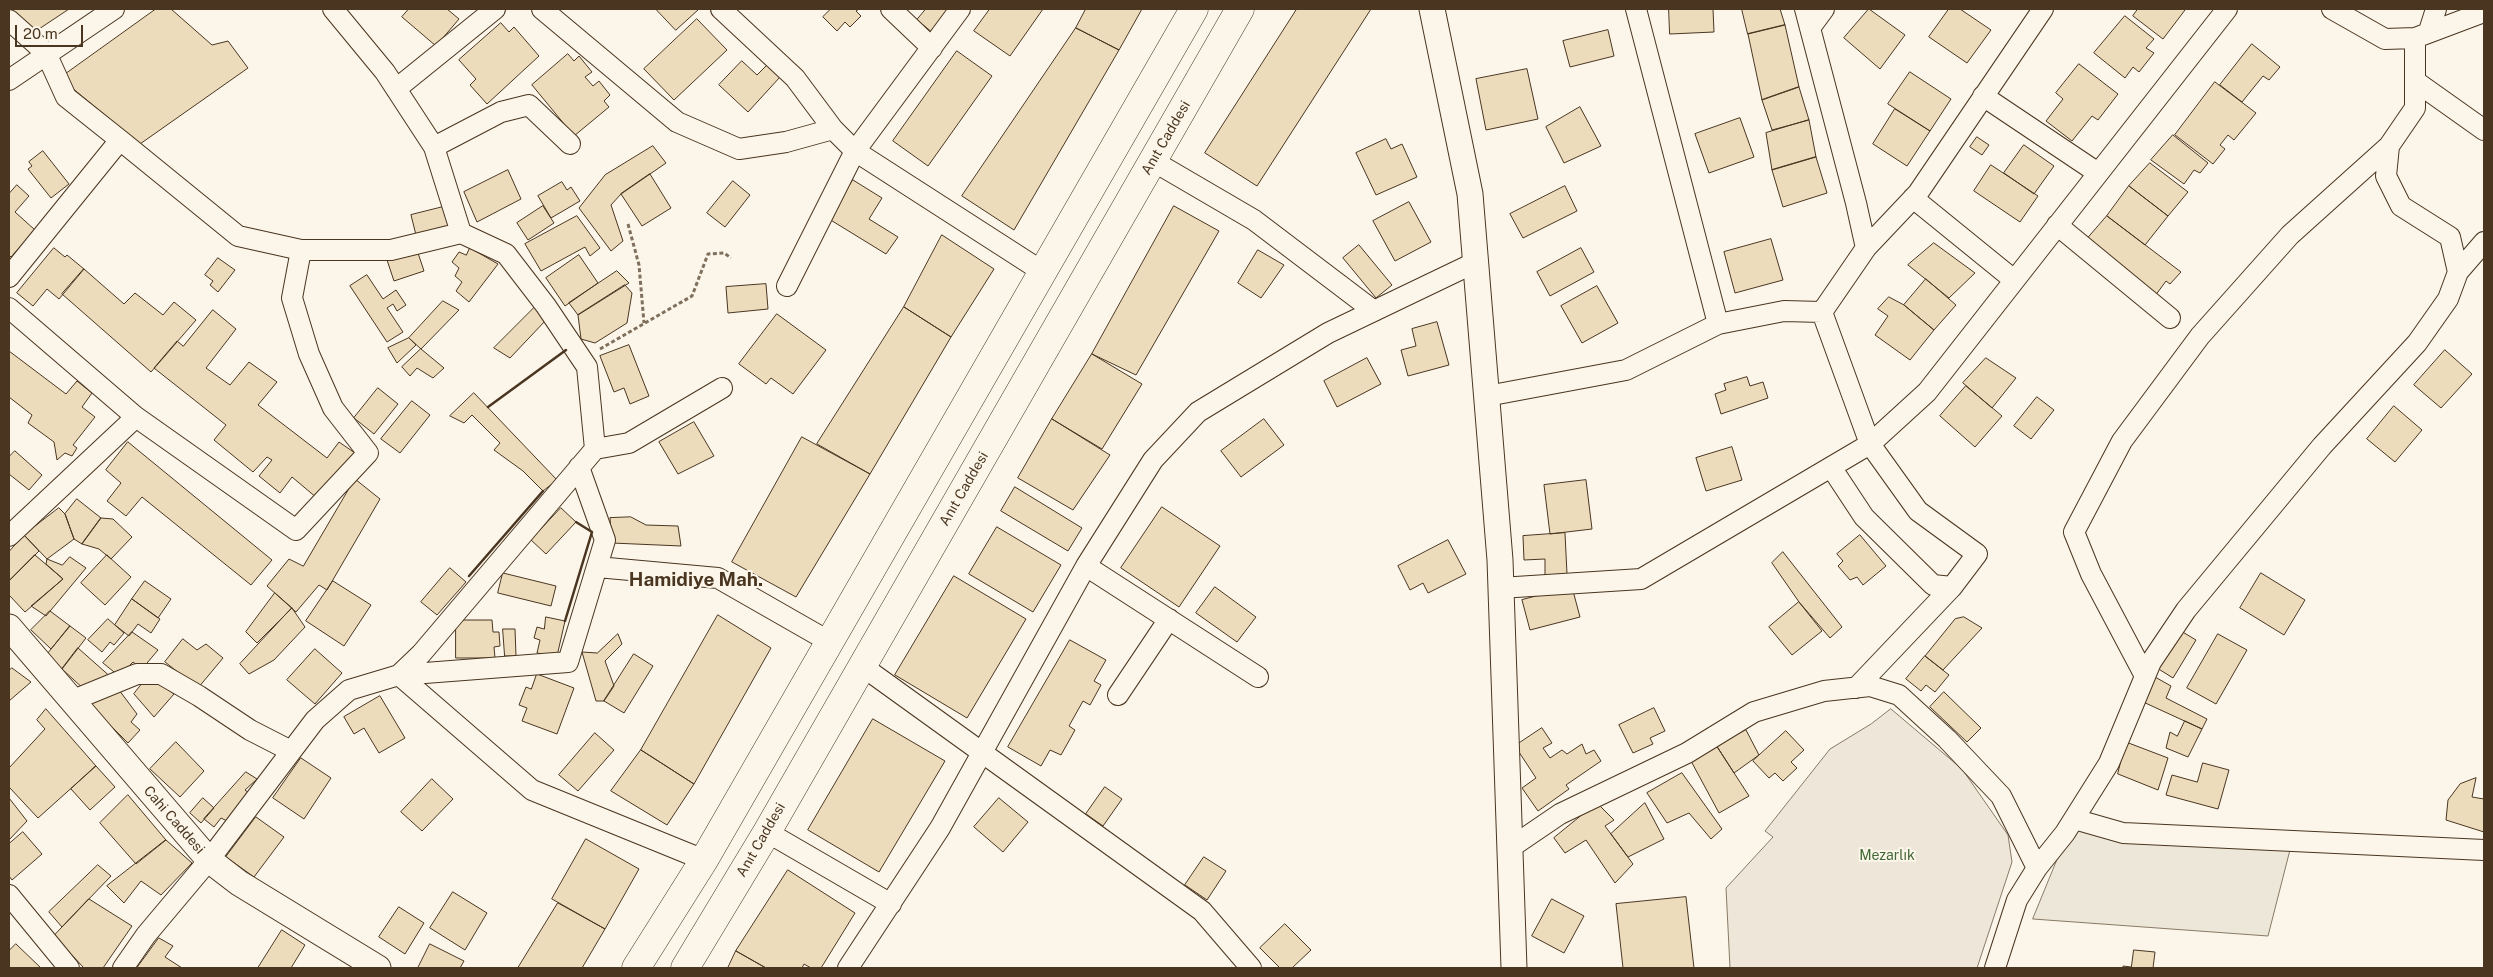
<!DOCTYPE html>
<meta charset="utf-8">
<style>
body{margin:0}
#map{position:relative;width:2493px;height:977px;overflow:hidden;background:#fbf6e9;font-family:"Public Sans",sans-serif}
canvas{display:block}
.frame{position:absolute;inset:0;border:10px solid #4a3520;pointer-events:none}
.scale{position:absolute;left:15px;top:25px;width:68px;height:22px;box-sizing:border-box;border:2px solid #4a3520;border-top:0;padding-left:6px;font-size:15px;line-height:18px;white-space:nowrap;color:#4a3520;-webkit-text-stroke:4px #fbf6e9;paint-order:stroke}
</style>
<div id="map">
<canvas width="2493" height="977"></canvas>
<div class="frame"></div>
<div class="scale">20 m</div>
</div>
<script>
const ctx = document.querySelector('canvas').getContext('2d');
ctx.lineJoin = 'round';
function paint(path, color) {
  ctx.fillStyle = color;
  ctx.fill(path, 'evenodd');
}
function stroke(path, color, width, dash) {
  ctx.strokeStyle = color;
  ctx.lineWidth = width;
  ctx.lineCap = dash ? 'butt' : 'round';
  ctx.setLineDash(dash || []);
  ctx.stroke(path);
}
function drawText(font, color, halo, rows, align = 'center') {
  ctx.font = font + ' "Public Sans",sans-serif';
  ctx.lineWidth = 4;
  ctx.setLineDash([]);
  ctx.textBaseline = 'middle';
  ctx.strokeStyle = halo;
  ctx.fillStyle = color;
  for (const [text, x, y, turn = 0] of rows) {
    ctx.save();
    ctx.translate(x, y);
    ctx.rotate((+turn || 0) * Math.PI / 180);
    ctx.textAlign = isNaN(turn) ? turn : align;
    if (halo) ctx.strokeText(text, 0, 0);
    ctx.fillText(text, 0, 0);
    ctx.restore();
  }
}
const green = new Path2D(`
 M1891,709L1962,769L2008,835L2012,862L1977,968H1730L1726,888L1773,837L1765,831L1830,749L1871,724Z`);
paint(green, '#ede6d9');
stroke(green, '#887966', 1);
const parking = new Path2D(`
 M2074,819L2292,842L2268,936L2033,919Z`);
paint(parking, '#ede7d9');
stroke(parking, '#887966', 1);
const building = new Path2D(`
 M9,9H69L33,33Z
 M156,9H171L212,45L228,41L248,68L140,144L60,78Z
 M409,9H447L459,19L436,46L402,17Z
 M656,9H699L676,30Z
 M831,9H859L856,11L861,16L850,27L845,22L837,31L823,17Z
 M926,9H952L933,33L917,20Z
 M990,9H1043L1010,56L974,31Z
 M1086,9H1142L1119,50L1076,28Z
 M1297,9H1371L1257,186L1205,153Z
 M1669,9H1713L1714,32L1670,34Z
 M1742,9H1780L1785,25L1748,34Z
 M1869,9L1905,35L1880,69L1844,38Z
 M1949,9H1960L1991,30L1967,63L1929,37Z
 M2138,9H2183L2185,10L2163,39L2133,16Z
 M2125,16L2154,39L2146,48L2154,53L2139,72L2133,67L2125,78L2094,53Z
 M697,19L727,50L674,100L644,69Z
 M501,23L509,32L514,27L539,56L487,104L470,85L476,79L459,60Z
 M1785,25L1799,87L1762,100L1748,34Z
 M1076,28L1119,50L1014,230L962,196Z
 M1608,30L1614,56L1570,67L1563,41Z
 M2252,44L2280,67L2269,80L2263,76L2242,102L2220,85Z
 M957,51L992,76L928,166L893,141Z
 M568,54L574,61L579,56L592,72L585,77L593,86L599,81L610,95L604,101L609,107L574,136L532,85Z
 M742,61L757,75L767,65L780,77L748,112L719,85Z
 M2079,64L2118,94L2098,120L2092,116L2072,141L2046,121L2063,99L2056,93Z
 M1527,69L1538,119L1486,130L1476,79Z
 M1910,72L1951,99L1930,131L1888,104Z
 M2215,82L2256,113L2234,140L2228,135L2220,145L2225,149L2213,164L2175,135Z
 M1799,87L1809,120L1772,130L1762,100Z
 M1580,107L1601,146L1564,163L1546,127Z
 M1895,109L1930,131L1907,166L1873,144Z
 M1740,118L1754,157L1709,173L1695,134Z
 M1809,120L1816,157L1772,170L1766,133Z
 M2173,135L2208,163L2200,173L2194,170L2184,184L2151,160Z
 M1977,137L1989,145L1982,155L1970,147Z
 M1386,139L1391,149L1402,144L1417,177L1376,195L1356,153Z
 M2024,145L2054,166L2034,194L2004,173Z
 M653,146L666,163L621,194L611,205L623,241L611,251L579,208L605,175Z
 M43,151L69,184L51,198L28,169L32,166L29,162Z
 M1816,157L1827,193L1783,207L1772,170Z
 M2150,163L2188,192L2168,216L2129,186Z
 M1991,165L2038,196L2020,222L1974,191Z
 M508,170L521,199L477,222L464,192Z
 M650,174L671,208L642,226L621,194Z
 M853,180L882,198L869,219L898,237L886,254L829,219Z
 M733,181L750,195L725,227L707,213Z
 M562,182L567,190L571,187L580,201L551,218L538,196Z
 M17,185L29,196L15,212L35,230L11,257L9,255V194Z
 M1565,186L1577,211L1523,238L1510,214Z
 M2129,186L2168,216L2145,245L2107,216Z
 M1409,202L1431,242L1395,261L1373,221Z
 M447,206L452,227L416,235L411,215Z
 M543,206L554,223L528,240L517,223Z
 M1174,206L1219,231L1136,375L1092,354Z
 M577,216L600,248L590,256L585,247L541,271L525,244Z
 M2107,216L2181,272L2170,284L2166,281L2155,296L2088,238Z
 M942,235L994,269L951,337L904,307Z
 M1771,239L1783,280L1735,293L1724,252Z
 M1934,243L1975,273L1949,298L1908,265Z
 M1359,245L1392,285L1376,298L1343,258Z
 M54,248L65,257L67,255L84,269L59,299L47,289L33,306L17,293Z
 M470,248L498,264L469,302L456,291L462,282L455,276L459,268L452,262L459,252L466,255Z
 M1581,248L1594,272L1550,296L1537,272Z
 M417,250L424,271L394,281L387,260Z
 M1258,250L1284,265L1261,298L1238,283Z
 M579,255L598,283L565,306L546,278Z
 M218,258L235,270L218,292L210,285L213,281L205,275Z
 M84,269L124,304L135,293L163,315L174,302L196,320L151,372L62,294Z
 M617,271L629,283L578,315L569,303Z
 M367,275L383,299L396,290L406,305L397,311L393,304L387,308L403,332L387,342L350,286Z
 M1926,279L1956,305L1934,330L1904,305Z
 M766,284L768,309L728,313L726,287Z
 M625,285L632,293L627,323L595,343L581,339L578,315Z
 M1597,286L1618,323L1582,343L1561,306Z
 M1889,297L1904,305L1934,330L1910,360L1875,335L1888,316L1878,309Z
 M443,301L459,310L421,349L409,338Z
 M535,307L546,320L510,358L494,348Z
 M904,307L951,337L870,474L817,444Z
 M213,310L236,329L206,368L230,385L249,362L277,382L258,405L327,458L339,442L355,453L317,498L292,477L280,493L259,476L272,460L267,457L253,472L214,440L226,425L154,368L177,341L183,346Z
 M777,314L826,350L793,394L771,378L766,384L739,364Z
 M1437,322L1449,365L1408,376L1401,350L1416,346L1412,329Z
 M409,338L416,345L397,363L388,348Z
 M629,345L649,396L630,404L624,388L614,392L600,356Z
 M421,349L444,368L433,378L417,368L410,376L402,367Z
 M2445,350L2472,374L2441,408L2414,385Z
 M9,351L66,394L77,381L92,393L82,407L95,417L73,445L77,448L72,456L65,453L57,460L54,442L28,423L32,415L9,397Z
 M1092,354L1142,384L1102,449L1052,419Z
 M1367,358L1381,384L1337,407L1324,381Z
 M1986,358L2016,378L1992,408L1963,383Z
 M1747,377L1750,386L1763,382L1768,398L1721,414L1715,394L1726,390L1724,384Z
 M1966,386L2002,416L1975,447L1940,416Z
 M378,388L398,404L374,434L354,418Z
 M474,393L557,480L543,491L523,471L494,450L500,443L472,415L464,423L450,416Z
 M2037,397L2054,410L2031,439L2014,426Z
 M412,401L430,415L400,453L381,439Z
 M2394,406L2422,430L2395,462L2367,439Z
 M1052,419L1110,455L1073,510L1018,478Z
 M1264,419L1284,445L1241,477L1221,451Z
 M694,422L714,456L678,474L659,442Z
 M802,437L870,474L796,597L732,562Z
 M128,442L272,560L251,585L142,497L126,516L107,501L121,483L106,470Z
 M1732,447L1742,480L1706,491L1696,458Z
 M15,451L42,475L29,490L9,474V457Z
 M355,479L380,499L327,590L319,585L296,612L267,586L289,559L303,566Z
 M1586,480L1592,529L1550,534L1544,485Z
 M1015,487L1082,528L1068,551L1001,511Z
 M77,499L101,518L82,544L74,539L65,514Z
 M1162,507L1220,546L1179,607L1121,568Z
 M59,508L65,514L74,539L47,559L24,535Z
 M561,508L576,522L546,554L531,540Z
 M631,517L646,525L678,526L681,546L612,543L610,518Z
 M101,518L113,519L132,537L111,559L99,549L82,544Z
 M997,527L1061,565L1033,612L969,574Z
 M1565,533L1567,574L1545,575V559L1524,560L1523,536Z
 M24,535L39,551L9,581V552Z
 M1860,535L1886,566L1863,585L1857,577L1850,580L1838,566L1843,561L1837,554Z
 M1448,540L1466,574L1428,593L1423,583L1410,590L1398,566Z
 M1783,552L1842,627L1830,638L1799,602L1772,563Z
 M35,555L63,579L25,612L9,595V581Z
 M107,555L131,577L105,605L81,583Z
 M70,557L86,568L46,616L31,606L63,579L46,564L47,559L62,565Z
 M450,568L466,582L437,615L421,602Z
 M503,573L556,586L551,606L498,593Z
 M2261,573L2305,600L2284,635L2240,608Z
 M954,576L1026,619L967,718L895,675Z
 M145,581L171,599L158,618L132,599Z
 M333,581L371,605L344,646L306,621Z
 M1215,587L1256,617L1237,642L1196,613Z
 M1572,587L1580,617L1530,630L1522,600Z
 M275,593L292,608L257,643L246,632Z
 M132,599L160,619L151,633L138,624L129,636L115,625Z
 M1799,602L1822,631L1792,655L1769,627Z
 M292,608L305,627L274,660L249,674L240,664Z
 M50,611L70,626L51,649L31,630Z
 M718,615L771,648L694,784L641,750Z
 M546,617L565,621L557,656L537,653L540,640L534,638L537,627L544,629Z
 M1964,617L1982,628L1943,670L1925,656L1955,619Z
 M108,619L124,633L114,645L110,642L102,652L88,640Z
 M456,620H492L493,632H499L500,646L494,647L495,658H456Z
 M70,626L86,638L62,669L46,656Z
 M503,629H515L516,656H505Z
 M2181,631L2196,640L2173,678L2157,668Z
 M132,632L158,650L142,669L133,662L119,676L103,663Z
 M618,634L622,644L605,661L614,686L604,701H596L582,652L597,653Z
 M2218,634L2247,650L2216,704L2187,688Z
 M183,639L197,650L206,644L223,658L198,688L165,662Z
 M1070,640L1106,660L1094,681L1101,685L1090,705L1083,701L1069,726L1075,730L1061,755L1050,750L1041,766L1008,747Z
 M78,648L113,679L86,691L62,669Z
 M315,649L342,673L315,704L287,680Z
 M634,654L653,666L624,713L604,701Z
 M1925,656L1949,675L1935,692L1926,685L1921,691L1906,679Z
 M12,668L31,682L9,701V671Z
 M537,674L574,688L557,734L522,721L527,708L519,705L526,687L531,689Z
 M2155,677L2171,686L2166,698L2207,719L2202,729L2141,701Z
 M145,680L158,682L174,694L154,717L134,694Z
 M119,690L137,714L131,722L140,730L128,743L87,702Z
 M1944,692L1981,728L1967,742L1930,707Z
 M380,696L405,738L379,753L364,728L354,734L344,717Z
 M1654,708L1665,731L1650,738L1653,744L1633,753L1619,725Z
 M46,709L96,766L38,818L9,787V768L45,729L37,720Z
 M873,719L945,761L879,872L808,830Z
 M2185,721L2202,729L2188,757L2166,748L2170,732L2177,736Z
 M1542,728L1552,743L1543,748L1550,758L1562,750L1567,754L1582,744L1586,754L1594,750L1601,761L1566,785L1569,789L1538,811L1522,788L1536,778L1515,746Z
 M1746,730L1759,755L1734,773L1716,745Z
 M1786,731L1804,750L1791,762L1797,768L1783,781L1775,773L1769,778L1753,761Z
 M595,733L614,750L578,791L559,775Z
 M176,742L204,771L180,797L150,769Z
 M2126,742L2168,758L2158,790L2118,774Z
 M1716,745L1749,796L1719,813L1691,761Z
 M641,750L694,784L667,825L611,791Z
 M301,758L331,778L304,819L273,798Z
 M2203,763L2229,770L2218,809L2166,795L2172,775L2197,782Z
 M96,766L115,787L90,810L71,789Z
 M246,772L257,779L245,790L250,794L227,821L221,818L214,827L204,819Z
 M1682,773L1722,829L1711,839L1689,813L1667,823L1647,793Z
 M2476,778L2472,797L2484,799V832L2446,820L2448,800L2460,784Z
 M432,779L453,799L422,831L401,812Z
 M1105,787L1122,799L1103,826L1086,814Z
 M128,795L166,840L136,864L100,823Z
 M9,798L27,821L9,840Z
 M203,798L214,808L201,823L190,813Z
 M999,798L1028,822L1003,852L974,827Z
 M1597,803L1614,820L1605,826L1633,864L1615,883L1586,840L1565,853L1554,838Z
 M1645,803L1664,839L1628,857L1611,834Z
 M256,817L284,837L254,877L226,857Z
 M23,832L42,854L12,880L9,876V844Z
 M586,839L639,869L605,929L552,899Z
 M166,840L192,863L161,895L141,881L124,903L107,886Z
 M1204,857L1226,871L1207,900L1185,885Z
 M98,865L111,876L62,927L49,912Z
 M788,870L855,913L821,968H811L804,964L802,968H766L736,951Z
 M453,892L487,913L465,950L430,928Z
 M1686,897L1694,968H1623L1616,904Z
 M89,899L132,926L103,968H84L54,936Z
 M1552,899L1584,916L1564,953L1532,936Z
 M558,903L605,929L582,968H518Z
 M399,907L424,923L405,954L379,937Z
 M1285,924L1311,950L1292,968H1280L1260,948Z
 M282,930L305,945L291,968H258Z
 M159,938L173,946L165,957L182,968H137Z
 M16,944L41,968H9V951Z
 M430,944L464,961L460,968H418Z
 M2134,950L2155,952L2153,968H2123V966L2131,967Z
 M736,951L766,968H728Z`);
paint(building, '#ecdcbc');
stroke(building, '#4a3520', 1);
const minor = new Path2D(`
 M542,9L677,122L739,149L786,142L833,129
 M721,9L795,78L833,129L855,151L1043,272
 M891,9L932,48
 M1636,9L1718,324
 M1805,9L1856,203L1866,248
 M2332,9L2385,39L2415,38L2484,12
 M9,20L46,53L66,97L120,140
 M1810,28L1824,9
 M2429,31L2436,9
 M9,80L114,9
 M2415,81L2484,130
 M396,89L495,9
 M1983,96L2098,173
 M434,147L501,112L529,105L570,144
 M1153,161L1254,220L1374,311
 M1913,198L2014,280
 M2057,225L2170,318
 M2458,272L2484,242
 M9,277L120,140L238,236L301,250H391L461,233
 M787,286L855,151L960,9
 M9,308L136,417L296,530L368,453L333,408L309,354L292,298L301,250
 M1487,396L1626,370L1718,324L1784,311L1822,312
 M595,449L629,443L722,388
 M1831,467L1864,517L1933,585L1952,587L1977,554L1918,511L1870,444L1822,312L1866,248L1918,193L2043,9
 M9,536L136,417
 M1086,566L1258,677
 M597,567L718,578L830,642
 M1500,588L1641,579L1870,444L1927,392L2227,9
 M862,666L1202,911L1251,968
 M399,675L568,662L605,540L579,467
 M399,675L532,790L704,860
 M2145,676L2091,574L2074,532L2122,441L2200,336L2290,235L2389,146
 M1856,688L1952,587
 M1118,695L1169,619
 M71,701L137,674H161L199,696L250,730L291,751
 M2074,819L2123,833L2484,850
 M767,832L891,904
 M1510,848L1560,814L1687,753L1754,712L1824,691L1870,686L1899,695L1947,739L2001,796L2037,868
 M9,895L69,968
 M123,968L146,935L209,860L315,720L349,690L399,675L421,654L595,449L587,367L546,306L506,254L461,233L434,147L385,72L333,9
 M848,968L940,828L1086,566L1153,460L1198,412L1328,333L1476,262
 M1995,968L2017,900L2037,868L2065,833L2109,763L2151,662L2186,610L2322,446L2417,343L2448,299L2458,272L2450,237L2401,206L2386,176L2389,146L2415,108V38`);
const tertiary = new Path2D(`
 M1432,9L1470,194L1500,560L1514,968
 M9,627L209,860L239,883L378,968`);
const secondary = new Path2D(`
 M636,968L704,860L1194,9
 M685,968L767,832L1240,9`);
stroke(minor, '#4a3520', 22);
stroke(tertiary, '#4a3520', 27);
stroke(secondary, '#4a3520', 29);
stroke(new Path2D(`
 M628,224L639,265L644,323
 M600,349L692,296L708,254L724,253L731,258`), '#7f6f5c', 3, [4, 2.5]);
stroke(minor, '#fbf6e9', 20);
stroke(tertiary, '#fbf6e9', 25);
stroke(secondary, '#fbf6e9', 28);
stroke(new Path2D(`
 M488,407L566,350
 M469,576L543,491
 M565,621L592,532L576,522`), '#4a3520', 2.5);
drawText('14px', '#4a3520', '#fbf6e9', [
 ["Anıt Caddesi",1166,138,-60],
 ["Anıt Caddesi",964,489,-60],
 ["Cahi Caddesi",174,820,49],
 ["Anıt Caddesi",761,840,-60]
]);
drawText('14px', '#436837', '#fbf6e9', [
 ["Mezarlık",1887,856]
]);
drawText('bold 19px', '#4a3520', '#fbf6e9', [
 ["Hamidiye Mah.",696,580]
]);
</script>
